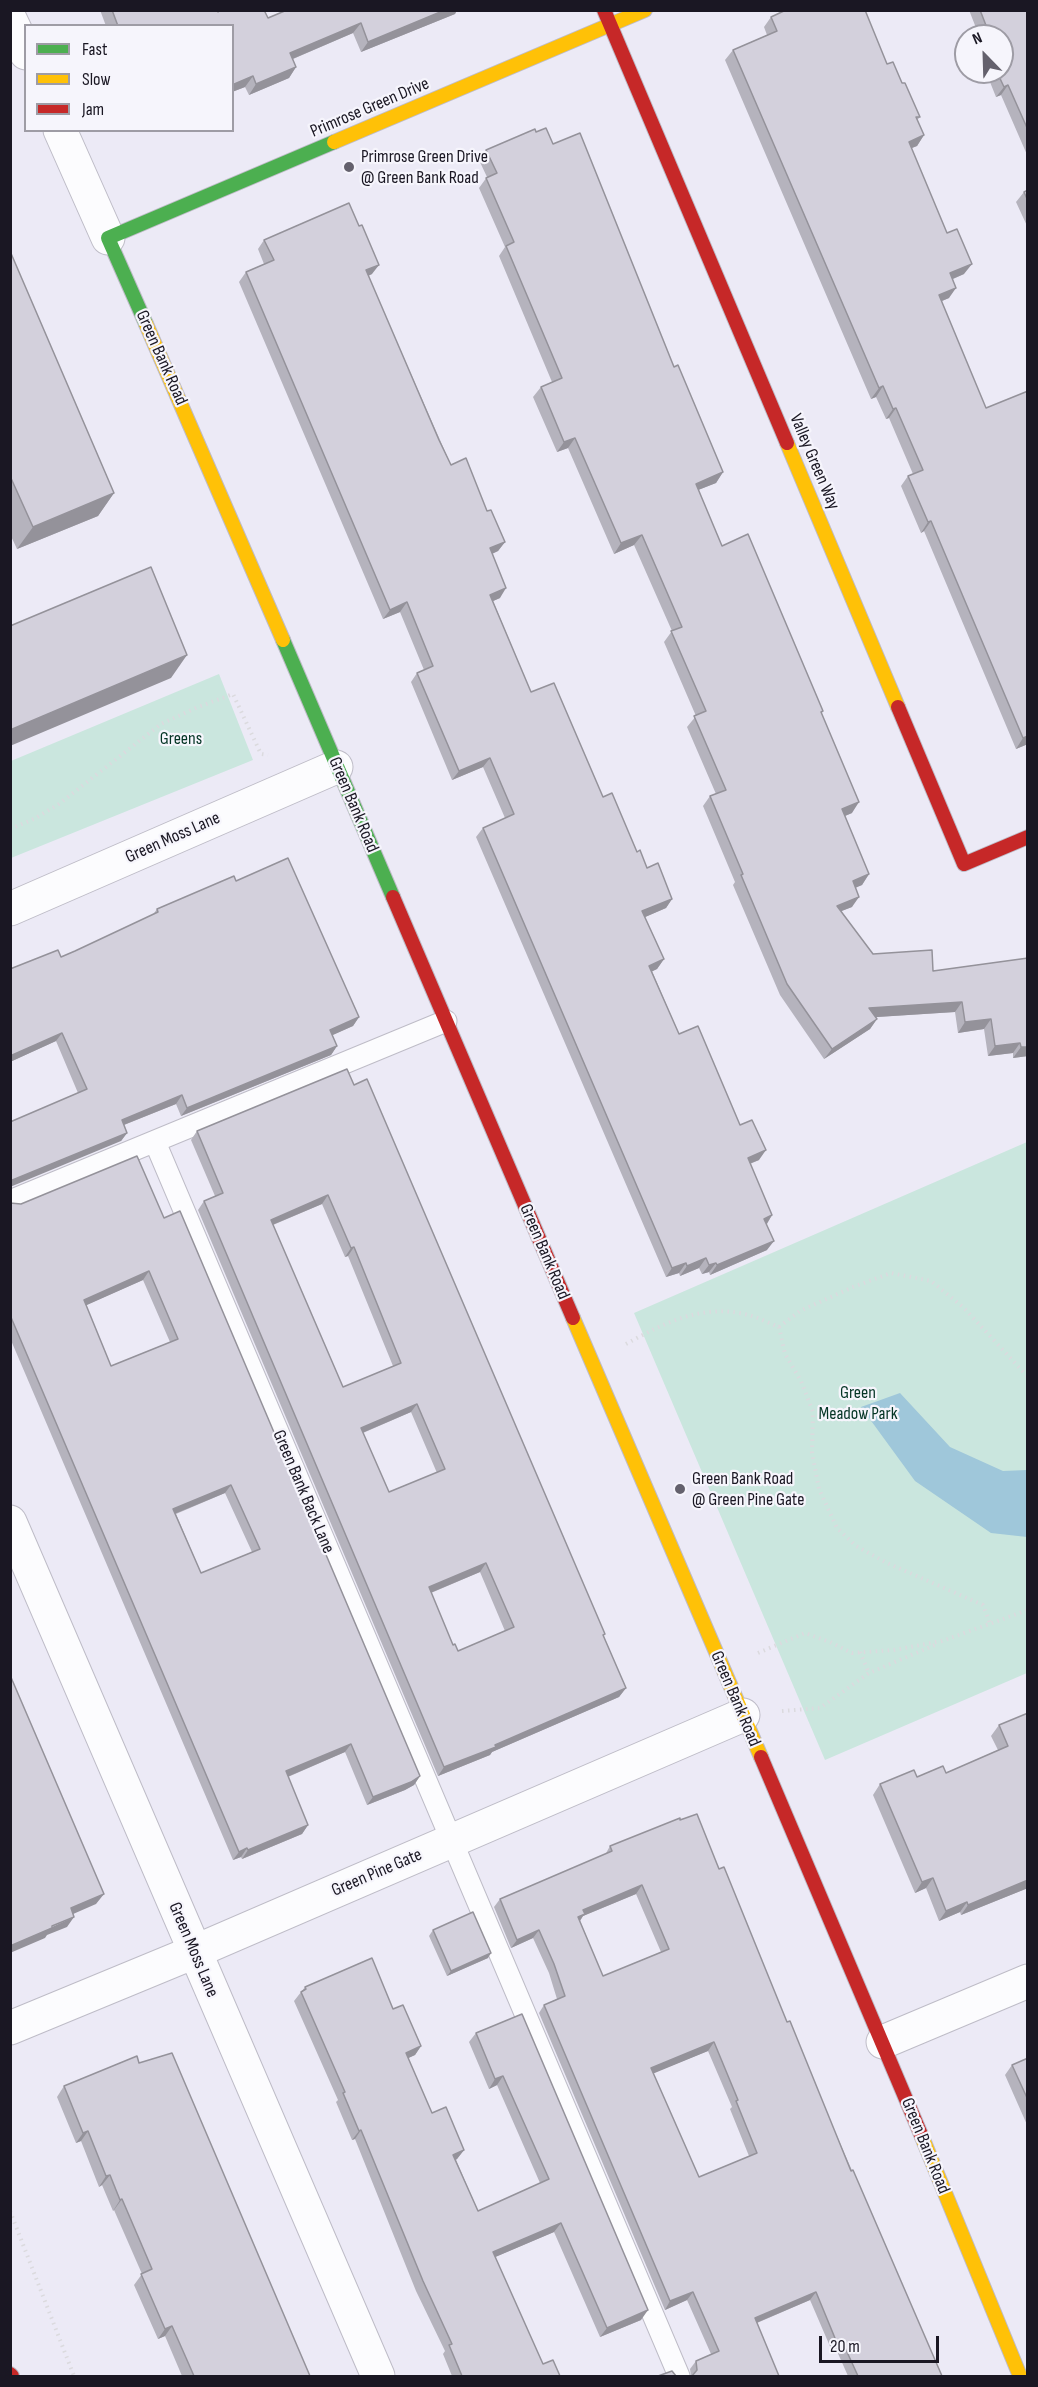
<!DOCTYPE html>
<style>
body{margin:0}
#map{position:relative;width:1038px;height:2387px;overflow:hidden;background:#eceaf6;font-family:"Sofia Sans Condensed",sans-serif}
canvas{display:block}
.frame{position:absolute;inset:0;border:12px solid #1a1723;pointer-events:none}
.legend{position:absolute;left:24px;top:24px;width:210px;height:108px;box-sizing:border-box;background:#f6f5fc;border:2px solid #9e9ca5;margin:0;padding:8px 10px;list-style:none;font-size:18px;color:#1a1723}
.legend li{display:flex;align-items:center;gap:12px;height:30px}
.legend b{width:30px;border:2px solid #9e9ca5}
.north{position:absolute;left:954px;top:24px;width:60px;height:60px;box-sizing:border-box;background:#f6f5fc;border:2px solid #9e9ca5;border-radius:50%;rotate:337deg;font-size:16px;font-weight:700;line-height:24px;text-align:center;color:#1a1723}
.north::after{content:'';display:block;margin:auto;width:21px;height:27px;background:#64616d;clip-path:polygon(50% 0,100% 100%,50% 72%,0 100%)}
.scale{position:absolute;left:819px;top:2336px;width:120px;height:27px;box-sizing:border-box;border:3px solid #1a1723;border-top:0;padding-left:8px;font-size:18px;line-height:21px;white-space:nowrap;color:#1a1723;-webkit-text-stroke:4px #f6f5fc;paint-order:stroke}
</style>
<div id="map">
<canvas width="1038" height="2387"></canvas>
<div class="frame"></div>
<ul class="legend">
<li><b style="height:8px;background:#4caf50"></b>Fast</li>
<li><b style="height:8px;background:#ffc107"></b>Slow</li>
<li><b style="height:8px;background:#c62828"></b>Jam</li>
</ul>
<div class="north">N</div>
<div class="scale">20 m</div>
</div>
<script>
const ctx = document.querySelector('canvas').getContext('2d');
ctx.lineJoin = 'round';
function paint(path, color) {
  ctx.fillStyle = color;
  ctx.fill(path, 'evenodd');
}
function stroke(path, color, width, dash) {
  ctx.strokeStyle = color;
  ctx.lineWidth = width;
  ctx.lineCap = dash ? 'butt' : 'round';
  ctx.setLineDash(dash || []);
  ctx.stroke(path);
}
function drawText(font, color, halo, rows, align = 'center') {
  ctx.font = font + ' "Sofia Sans Condensed",sans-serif';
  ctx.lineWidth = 4.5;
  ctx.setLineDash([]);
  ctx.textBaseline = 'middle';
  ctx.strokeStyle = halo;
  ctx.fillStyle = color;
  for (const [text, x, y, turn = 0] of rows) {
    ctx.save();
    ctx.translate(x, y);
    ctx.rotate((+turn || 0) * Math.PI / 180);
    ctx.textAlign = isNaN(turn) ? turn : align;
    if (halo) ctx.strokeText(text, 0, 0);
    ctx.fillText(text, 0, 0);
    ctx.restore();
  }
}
paint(new Path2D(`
 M219,674L253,760L11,858V761Z
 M1027,1142V1673L825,1760L634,1313Z`), '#cae6de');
paint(new Path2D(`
 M900,1393L950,1447L1003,1471L1027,1470V1537L991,1533L915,1481L861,1407Z`), '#9fc7da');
const lane = new Path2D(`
 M155,1142L679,2376
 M10,1201L446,1021`);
const street = new Path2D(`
 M10,19L26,53
 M60,130L108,238
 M10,909L336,767
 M10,1522L378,2376
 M10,2028L194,1952L743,1715
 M883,2042L1028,1981`);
const fast = new Path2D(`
 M146,324L108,238L334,142
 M283,640L393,897`);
const slow = new Path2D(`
 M334,142L645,10
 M146,324L283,640
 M787,443L898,707
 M573,1318L761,1757
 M922,2137L1020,2376`);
const jam = new Path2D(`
 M604,10L787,443
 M898,707L964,864L1028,837
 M393,897L573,1318
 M761,1757L922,2137
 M10,2374L12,2376`);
stroke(lane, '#bebcc7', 23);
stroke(street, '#bebcc7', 35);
stroke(fast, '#bebcc7', 16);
stroke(slow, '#bebcc7', 16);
stroke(jam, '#bebcc7', 16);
stroke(new Path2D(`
 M10,829L34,819L59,804L161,724L198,707L233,694L261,754L268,755
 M779,1327L800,1311L853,1287L891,1273L931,1281L963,1307L1028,1377
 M626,1344C662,1324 701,1304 744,1314C756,1316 768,1323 779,1327L785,1354L801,1381L813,1412L812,1453L819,1489L837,1528L856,1546L887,1563L983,1605L990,1624
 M860,1652L869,1673
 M758,1653L805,1633L830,1642L852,1653L894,1650L942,1641L1028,1610
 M782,1711L820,1708L869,1673L935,1645
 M10,2211L74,2376`), '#dbdade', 4, [1.5, 4.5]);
stroke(lane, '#fcfcfe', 21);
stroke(street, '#fcfcfe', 33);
stroke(fast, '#4caf50', 14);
stroke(slow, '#ffc107', 14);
stroke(jam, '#c62828', 14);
paint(new Path2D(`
 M100,10H218V12L268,18L287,10H457L455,14L361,52L353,33L293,59L296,67L289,78L249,95L245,87L232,92V26H106Z
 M969,10H1028V157L1001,95L996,97L986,72H1002V36H976L978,33Z
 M771,17L887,64L902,83L920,117L917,120L924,135L917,146L911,148L964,274L953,279L949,298L942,301L1028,744L1016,749L924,531L921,533L901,486L908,476L913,474L889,418L886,419L876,397L871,399L725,60L733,50L767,35L764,27Z
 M536,132L553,144L674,367L723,472L716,483L698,490L722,546L823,711L821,714L852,813L845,816L869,874L862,885L856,887L852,907L841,911L873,954L933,971L1028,958V1056L1013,1058V1053L988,1056L984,1029L958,1033L955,1012L876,1017L877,1019L870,1029L824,1059L780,995L733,885L735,882L703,806L710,796L716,794L687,727L696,716L664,642L672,631L634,545L614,554L568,448L557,452L533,397L541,387L552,382L499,256L505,247L479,188L487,177L479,160L486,150Z
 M1028,190V228L1016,202L1024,192Z
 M264,240L372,274L368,276L451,465L487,511L505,542L498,551L492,554L500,598L493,601L531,692L603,797L647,868L672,899L666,908L645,917L664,959L657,969L652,971L679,1034L740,1125L759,1160L750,1164L772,1215L767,1224V1250L710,1275L709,1272L702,1274L699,1268L680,1276L679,1273L666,1277L476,837L483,828L505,818L483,767L452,780L411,682L417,673L424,670L400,612L383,619L239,282L246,272L264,264L258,249Z
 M10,252L114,493L98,516L17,549L10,534Z
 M236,881L359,1017L353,1026L332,1035L337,1046L331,1055L181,1116L176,1104L124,1125L127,1133L121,1141L78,1093L56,1041L10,1062V969L61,957L75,951L152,916L157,909Z
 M347,1069L604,1637L626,1688L619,1697L492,1752L490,1755L438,1776L198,1210L204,1201L215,1196L191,1140L197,1131ZM322,1204L345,1257L348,1256L393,1366L343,1387L273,1225ZM411,1412L437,1473L389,1492L363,1433ZM480,1572L505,1631L458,1651L453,1645L431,1593Z
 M10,1203L164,1218L420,1776L414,1785L405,1790L367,1805L345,1752L288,1777L308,1825L302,1834L242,1859L241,1857L233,1860L10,1338ZM143,1280L170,1342L111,1366L86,1305ZM225,1493L252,1552L201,1573L176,1514Z
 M1028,1713V1888L961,1915L960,1912L939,1921L926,1888L915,1893L873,1795L880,1784L917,1777L946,1773L998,1750L991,1736L999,1725Z
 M610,1846L719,1869L787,2022L942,2376H848L836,2349L832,2351L810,2300L757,2323L779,2376H691L690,2369L696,2361L711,2354L687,2300L665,2310L539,2013L544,2005L557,1999L549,1973L533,1938L511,1948L494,1907L500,1899L605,1855ZM636,1894L661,1952L603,1976L580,1921L583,1916ZM708,2051L732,2107L730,2109L749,2156L699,2177L653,2073Z
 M433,1930L488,1958L447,1976L429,1936Z
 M305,1987L393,2009L421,2046L415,2055L408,2058L432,2113L464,2150L457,2159L456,2160L478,2211L540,2183L497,2085L489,2089L469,2042L476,2033L522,2014L641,2320L600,2337L554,2232L495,2257L543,2364L560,2376H452L443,2354L445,2351L416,2291L355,2139L352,2140L336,2102L338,2100L294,2001Z
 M1028,2058V2127L1005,2075L1012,2065Z
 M139,2063L310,2376H182L165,2336L158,2339L134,2285L142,2274L114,2210L113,2211L102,2185L99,2187L81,2141L76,2143L57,2097L64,2086Z`), '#b5b3bd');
paint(new Path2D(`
 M445,10H457L455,14L361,52L368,42Z
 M361,23L353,33L283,63L290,53Z
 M296,67L289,78L249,95L256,84Z
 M253,76L245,87L232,92V85Z
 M1008,85L1001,95L996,97L1004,87Z
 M924,135L917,146L902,152L909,142Z
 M972,264L964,274L943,283L950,273Z
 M379,265L372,274L359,280L366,270Z
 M956,288L949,298L932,305L939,295Z
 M883,386L876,397L871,399L879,388Z
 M896,408L889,418L886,419L893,409Z
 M575,438L568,448L557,452L564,442Z
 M723,472L716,483L688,494L696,484Z
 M114,493L98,516L17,549L33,527Z
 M931,521L924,531L921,533L928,522Z
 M642,535L634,545L614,554L621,543Z
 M505,542L498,551L483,558L490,548Z
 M506,588L500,598L484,605L490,595Z
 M407,602L400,612L383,619L390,610Z
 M187,655L171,678L10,746V730Z
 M1028,736V744L1016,749L1023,738Z
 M490,758L483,767L452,780L459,771Z
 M859,802L852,813L835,820L842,809Z
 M869,874L862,885L846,892L853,881Z
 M859,897L852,907L829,916L837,906Z
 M672,899L666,908L636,921L642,911Z
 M664,959L657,969L643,976L649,966Z
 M962,1002L955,1012L862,1018L869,1008Z
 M359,1017L353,1026L324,1039L330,1030Z
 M877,1019L870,1029L824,1059L832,1049Z
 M991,1019L984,1029L958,1033L965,1022Z
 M62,1033L56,1041L10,1062V1056Z
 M1020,1043L1013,1053L988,1056L995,1046Z
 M337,1046L331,1055L181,1116L187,1108Z
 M1021,1047H1028V1056L1013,1058Z
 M182,1095L176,1104L116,1128L122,1120Z
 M127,1133L121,1141L10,1187V1181Z
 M766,1150L759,1160L741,1167L748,1158Z
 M328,1195L322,1204L265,1228L271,1220Z
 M772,1215L766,1225L764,1219Z
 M774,1241L767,1250L710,1275L717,1265Z
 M354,1247L348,1256L345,1257L351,1248Z
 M706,1258L699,1268L680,1276L687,1266Z
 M686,1263L679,1273L666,1277L672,1268Z
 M716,1263L709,1272L702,1274L709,1265Z
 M149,1271L143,1280L78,1309L84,1300Z
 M417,1404L411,1412L355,1436L361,1428Z
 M231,1485L225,1493L167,1517L173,1509Z
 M486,1563L480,1572L423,1596L429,1587Z
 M626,1688L619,1697L492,1752L490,1755L438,1776L444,1767Z
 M351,1744L345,1752L280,1780L286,1771Z
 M420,1776L414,1785L405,1790L367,1805L373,1797Z
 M308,1825L302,1834L242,1859L248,1850Z
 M247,1848L241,1857L233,1860L239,1852Z
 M933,1878L926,1888L915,1893L922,1882Z
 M1028,1880V1888L961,1915L968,1905Z
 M642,1885L636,1894L583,1916L579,1922L573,1925L583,1910Z
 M104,1894L96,1904L64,1918L71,1908Z
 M967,1902L960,1912L939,1921L946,1911Z
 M74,1917L67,1927L47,1935L45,1938L10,1953V1946Z
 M539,1930L533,1938L511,1948L517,1940Z
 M491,1953L488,1958L447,1976L451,1971Z
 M714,2042L708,2051L645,2077L651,2068Z
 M421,2046L415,2055L400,2062L406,2053Z
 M503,2076L497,2085L489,2089L495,2079Z
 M361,2130L355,2139L352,2140L359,2131Z
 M88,2131L81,2141L76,2143L83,2133Z
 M464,2150L457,2159L447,2164L453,2155Z
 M110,2175L102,2185L99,2187L106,2176Z
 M122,2199L114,2210L113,2211L120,2200Z
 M561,2223L554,2232L486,2261L493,2252Z
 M693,2292L687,2300L665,2310L670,2301Z
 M816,2292L810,2300L749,2326L755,2318Z
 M648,2310L641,2320L600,2337L607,2328Z
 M172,2326L165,2336L158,2339L165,2329Z
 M842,2341L836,2349L832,2351L837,2343Z`), '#94929a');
const building = new Path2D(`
 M112,10H218V12L221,10H264L268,18L287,10H445L368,42L361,23L290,53L296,67L256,84L253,76L232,85V26H118Z
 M786,10H865L887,64L893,62L902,83H905L920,117H916L924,135L909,142L947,233L957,229L972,264L950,273L956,288L939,295L986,408L1028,391V736L1023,738L931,521L928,522L908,476L923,470L896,408L893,409L883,386L879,388L733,50L777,31L771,17Z
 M980,10H1028V130L1008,85L1004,87L997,72H1002V36H982L980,31L987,28Z
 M546,128L553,144L580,133L674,367L678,365L723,472L696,484L722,546L748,534L823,711L821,712L859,802L842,809L869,874L853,881L859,897L837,906L873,954L932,950L933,971L1028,958V1047H1021L1020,1043L995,1046L991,1019L965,1022L962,1002L869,1008L877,1019L832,1049L787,984L741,875L743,874L710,796L726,790L694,716L706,711L671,631L682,627L642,535L621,543L575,438L564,442L541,387L562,378L506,246L514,242L486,178L497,173L486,150L535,129L536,132Z
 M1028,190V201L1024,192Z
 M349,203L359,226L362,225L379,265L366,270L439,440L451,465L466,458L487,511L491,510L505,542L490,548L506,588L490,595L531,692L554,683L603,797L612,793L637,852L640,850L647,868L658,863L672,899L642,911L664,959L649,966L679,1034L698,1026L740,1125L752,1120L766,1150L748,1158L772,1215L764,1219L774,1241L717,1265L716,1263L709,1265L706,1258L687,1266L686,1263L672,1268L483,828L514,814L490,758L459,771L417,673L433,666L407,602L390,610L246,272L274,260L264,240Z
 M10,251L114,493L33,527L10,476Z
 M151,567L187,655L10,730V626Z
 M288,858L359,1017L330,1030L337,1046L187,1108L182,1095L122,1120L127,1133L10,1181V1122L87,1089L62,1033L10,1056V969L58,950L61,957L75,951L158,912L157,909L234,876L236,881Z
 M347,1069L354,1085L367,1079L605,1634L603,1635L626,1688L495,1745L496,1747L444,1767L204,1201L223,1193L197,1131ZM328,1195L351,1248L354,1247L401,1363L343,1387L271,1220ZM417,1404L445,1469L389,1492L361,1428ZM486,1563L514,1627L458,1651L455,1644L453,1645L429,1587Z
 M137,1156L164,1218L180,1211L420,1776L411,1782L373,1797L351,1744L286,1771L308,1825L248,1850L247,1848L239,1852L10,1315V1203L21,1204ZM149,1271L178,1339L111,1366L84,1300ZM231,1485L260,1549L201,1573L173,1509Z
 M10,1675L104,1894L71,1908L74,1917L52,1926V1928L10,1946Z
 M1028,1713V1880L968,1905L967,1902L946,1911L933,1878L922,1882L880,1784L914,1770L917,1777L943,1766L946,1773L1008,1746L999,1725Z
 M697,1814L719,1869L724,1867L787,2022L790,2021L851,2171L853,2170L942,2376H858L842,2341L837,2343L816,2292L755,2318L779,2376H692L697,2370L696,2361L719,2351L693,2292L670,2301L544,2005L565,1996L554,1964L539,1930L517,1940L500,1899L612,1851L610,1846L680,1818V1820ZM642,1885L669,1949L603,1976L578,1917L585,1914L583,1910ZM714,2042L738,2100L736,2101L757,2153L699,2177L651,2068Z
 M473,1912L491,1953L451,1971L433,1930Z
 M372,1958L393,2009L403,2005L421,2046L406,2053L432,2113L446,2107L464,2150L453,2155L478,2211L549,2179L503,2076L495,2079L476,2033L522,2014L648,2310L607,2328L561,2223L493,2252L543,2364L553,2360L560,2376H462L449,2345L452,2344L423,2281L361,2130L359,2131L343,2093L345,2092L301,1992L306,1989L305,1987Z
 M172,2053L310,2376H194L172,2326L165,2329L141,2274L152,2269L122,2199L120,2200L110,2175L106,2176L88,2131L83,2133L64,2086L137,2056L139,2063Z
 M1028,2058V2100L1012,2065Z
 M672,2371L676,2376H658Z`);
paint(building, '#d3d0dc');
stroke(building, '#94929a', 1.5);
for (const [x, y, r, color] of [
 [349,167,6,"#64616d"],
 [680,1489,6,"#64616d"]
]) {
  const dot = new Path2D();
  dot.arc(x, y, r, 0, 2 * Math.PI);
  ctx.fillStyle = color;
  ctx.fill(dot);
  stroke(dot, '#f6f5fc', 2);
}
drawText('18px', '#1a1723', '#f6f5fc', [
 ["Primrose Green Drive",370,108,-23],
 ["Green Bank Road",161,358,66],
 ["Valley Green Way",814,462,67],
 ["Green Bank Road",353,805,67],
 ["Green Moss Lane",173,838,-24],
 ["Green Bank Road",544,1252,67],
 ["Green Bank Back Lane",303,1492,67],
 ["Green Bank Road",735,1699,67],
 ["Green Pine Gate",377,1873,-23],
 ["Green Moss Lane",193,1950,67],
 ["Green Bank Road",925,2146,68]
]);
drawText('18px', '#1a1723', '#f6f5fc', [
 ["Primrose Green Drive",361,157],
 ["@ Green Bank Road",361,178],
 ["Green Bank Road",692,1479],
 ["@ Green Pine Gate",692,1500]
], 'left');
drawText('18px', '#043525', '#f6f5fc', [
 ["Greens",181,739],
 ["Green",858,1393],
 ["Meadow Park",858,1414]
]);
</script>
